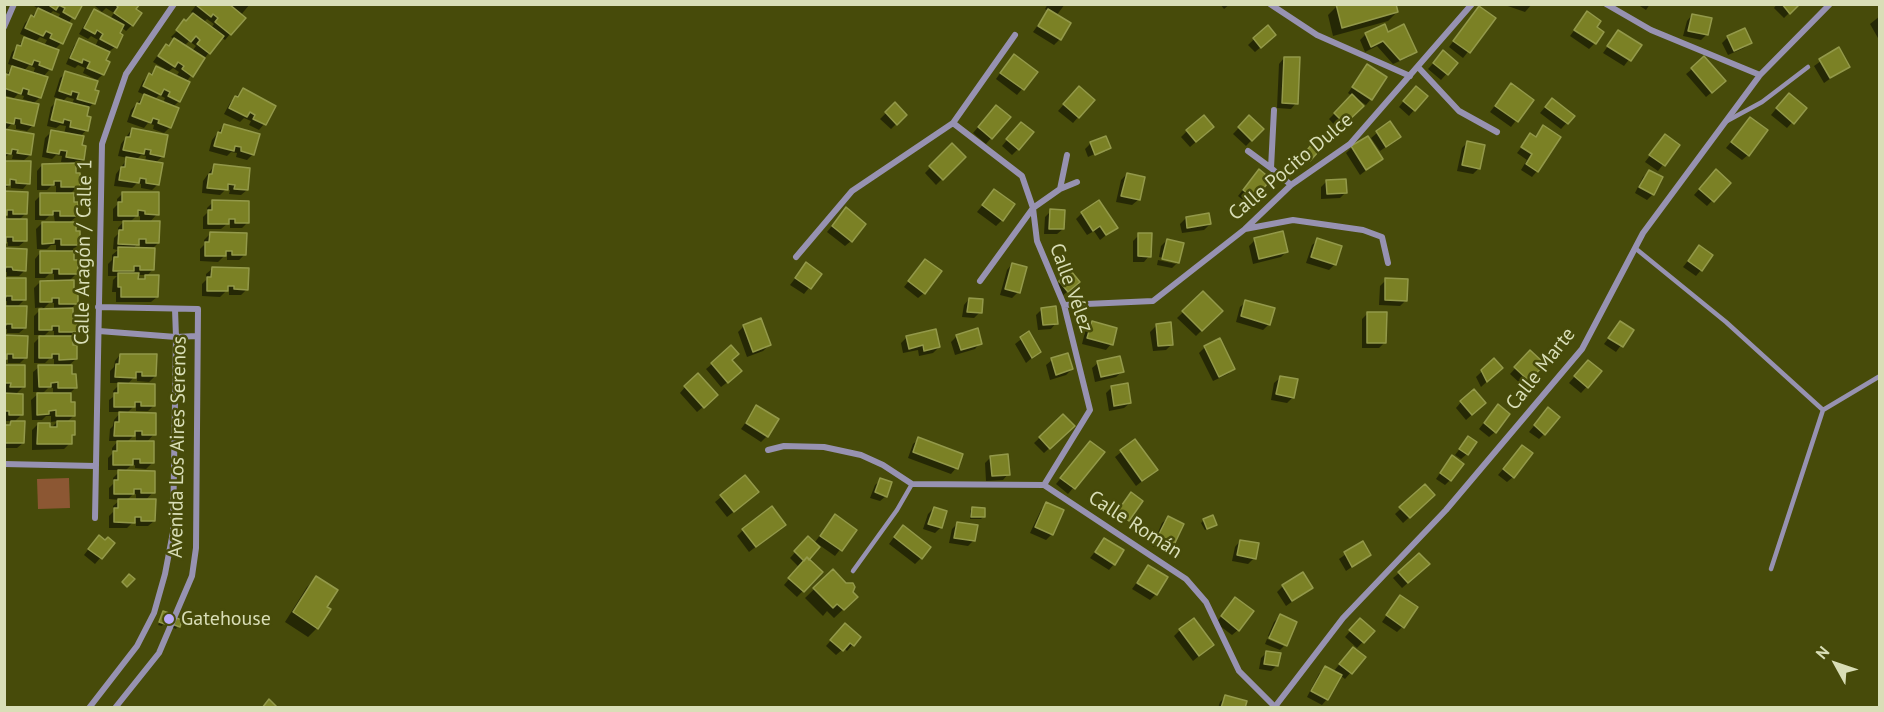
<!DOCTYPE html>
<meta charset="utf-8">
<style>
body{margin:0}
#map{position:relative;width:1884px;height:712px;overflow:hidden;background:#474b0a;font-family:"PT Sans",sans-serif}
canvas{display:block}
.frame{position:absolute;inset:0;border:6px solid #d9deb7;pointer-events:none}
.north{position:absolute;left:1806px;top:634px;width:60px;height:60px;-webkit-text-stroke:4px #474b0a;paint-order:stroke;rotate:310deg;font-size:16px;font-weight:700;line-height:24px;text-align:center;color:#d9deb7}
.north::after{content:'';display:block;margin:auto;width:21px;height:27px;background:#d9deb7;clip-path:polygon(50% 0,100% 100%,50% 72%,0 100%)}
</style>
<div id="map">
<canvas width="1884" height="712"></canvas>
<div class="frame"></div>
<div class="north">N</div>
</div>
<script>
const ctx = document.querySelector('canvas').getContext('2d');
ctx.lineJoin = 'round';
function paint(path, color) {
  ctx.fillStyle = color;
  ctx.fill(path, 'evenodd');
}
function stroke(path, color, width, dash) {
  ctx.strokeStyle = color;
  ctx.lineWidth = width;
  ctx.lineCap = dash ? 'butt' : 'round';
  ctx.setLineDash(dash || []);
  ctx.stroke(path);
}
function drawText(font, color, halo, rows, align = 'center') {
  ctx.font = font + ' "PT Sans",sans-serif';
  ctx.lineWidth = 5;
  ctx.setLineDash([]);
  ctx.textBaseline = 'middle';
  ctx.strokeStyle = halo;
  ctx.fillStyle = color;
  for (const [text, x, y, turn = 0] of rows) {
    ctx.save();
    ctx.translate(x, y);
    ctx.rotate((+turn || 0) * Math.PI / 180);
    ctx.textAlign = isNaN(turn) ? turn : align;
    if (halo) ctx.strokeText(text, 0, 0);
    ctx.fillText(text, 0, 0);
    ctx.restore();
  }
}
paint(new Path2D(`
 M69,478L70,508L38,509L37,479Z`), '#8c5733');
paint(new Path2D(`
 M35,4H81L68,24L61,43L55,49L50,69L43,77L40,97L32,105L33,125L27,131L16,129V125L11,124L5,131L30,155L24,160L12,159L13,155L9,154L4,158V99L31,104L32,102L23,99L24,96L18,94L14,98L4,95V77L14,66L8,64L12,52L27,37L20,34L25,23L39,9L34,6ZM53,11L60,14L58,19L49,15ZM40,37L47,40L44,46L35,42ZM29,65L35,68L33,74L24,71Z
 M96,4H138L134,10L132,25L126,31L121,27L115,47L108,52L104,61L103,74L97,80L83,73L85,68L78,65L75,68L66,64L74,46L79,40L95,47L98,40L91,36L88,39L79,34L89,17L95,11L110,19L114,13L106,8L102,12L95,6Z
 M197,4H227L230,7L232,4H250L240,16L230,34L225,40L221,37L186,82L179,101L173,107L170,127L164,133L153,129L154,125L148,123L144,128L127,122L131,110L145,95L138,92L143,81L157,68L164,71L165,69L153,62L160,52L175,40L171,37L194,14L191,12ZM207,19L214,24L211,28L203,23ZM189,41L196,46L192,51L184,46ZM173,68L179,72L176,77L167,73ZM159,95L165,98L163,103L154,100Z
 M1048,4H1065L1056,16L1060,39L1054,45L1033,32L1048,11L1045,9Z
 M1220,4H1230L1224,9Z
 M1502,4H1532L1525,12Z
 M1637,4H1650L1646,10Z
 M1777,4H1798L1784,18L1774,8Z
 M1337,6L1397,12L1388,21L1333,36L1328,15Z
 M1587,13L1595,28V43L1589,49L1570,36Z
 M1474,14L1494,19L1463,58L1449,47Z
 M1692,15L1707,34L1701,40L1683,36L1687,21Z
 M1880,16V37L1878,38L1870,24Z
 M1384,26L1387,34L1415,51L1409,57L1393,64L1377,46L1365,52L1360,40L1365,35Z
 M1267,27L1269,40L1255,52L1248,45Z
 M1618,32L1639,46L1624,66L1603,53Z
 M1728,37L1750,43L1744,48L1728,55L1722,43Z
 M1838,49L1848,66L1824,83L1814,66Z
 M1284,58L1296,103L1291,109L1277,108L1279,64Z
 M1438,58L1456,63L1441,80L1428,69Z
 M1008,62L1036,72L1017,95L996,79Z
 M1367,66L1371,99L1366,105L1357,99L1362,106L1338,129L1329,119L1352,96L1348,93Z
 M1692,69L1718,87L1706,97L1686,74Z
 M66,73L93,103L87,110L86,130L80,137L83,159L77,165L74,164L78,186L70,194L77,216L69,223L78,245L72,251V262L76,274L68,282L76,303L72,308V319L76,331L72,335V347L76,359L68,366L75,388L69,394L73,416L67,422L74,434L70,438V443L64,449L32,450V430L38,424L51,428L58,421L51,422V416H46L42,420H32L31,400L40,392H33V372L39,367L54,366V359H49L45,363H34V343L42,335H34V316L43,307L35,308L34,288L40,282H54V274H49L45,278H35V259L40,253H56V245H51L47,249H37L36,229L42,223H55L54,216H49L45,220H35V201L41,195H56V186H51L47,190H37V171L42,165L68,163L61,162L62,156L56,155L52,159L42,157L45,138L51,132L64,134L66,126L60,125L56,128L47,126L51,107L57,101L72,104L74,99L67,97L64,100L54,97L60,78ZM49,303H54V310H42ZM49,331H54V338H42ZM48,388H53V394L41,395Z
 M1511,85L1532,100L1511,127L1490,112Z
 M243,90L274,106L264,124L259,130L249,125L251,121L244,118L240,122L224,114L230,103Z
 M1074,93L1093,100L1073,123L1058,111Z
 M1410,93L1414,110L1409,116L1399,107Z
 M1783,100L1805,108L1787,128L1771,115Z
 M895,104L905,115L891,129L880,119Z
 M1546,106L1573,116L1561,129L1540,113Z
 M991,112V138L986,144L973,133Z
 M1249,117L1262,129L1246,146L1233,134Z
 M1750,119L1748,155L1742,160L1726,148Z
 M1389,123L1393,142L1380,151L1371,138Z
 M224,125L253,154L247,160L236,157L237,153L231,152L227,156L209,151L212,140Z
 M1543,127L1537,171L1532,177L1521,170L1527,160L1517,153L1531,135L1534,138Z
 M132,129L163,156L155,163L158,184L152,190L141,188V184L137,183L132,188L114,186L116,174L128,158L118,156L121,144ZM141,155L146,156L145,162L136,160Z
 M1016,129L1018,149L1012,155L1002,146Z
 M1187,131L1207,132L1190,147L1181,137Z
 M1665,136L1678,145L1658,171L1645,162Z
 M1105,138L1109,148L1105,152V149L1088,157L1085,149L1090,144Z
 M1468,142L1479,168L1473,174L1457,171L1462,148Z
 M952,145L964,157L936,185L925,173Z
 M1352,147L1381,159L1360,175L1346,153Z
 M1317,151L1303,166L1298,161L1306,152Z
 M4,162L28,183L23,189L11,188V185L4,188Z
 M214,166L247,190L241,195L229,194L230,190H225L220,195L202,193L203,181Z
 M1649,172L1653,194L1647,200L1635,193L1643,177Z
 M1127,174L1143,178L1138,200L1132,205L1116,202L1121,180Z
 M1253,177L1269,179L1248,204L1238,196Z
 M1710,177L1729,183L1707,206L1694,195Z
 M1327,181L1346,192L1340,198L1321,199V187Z
 M994,191L1002,220L996,226L977,212Z
 M4,193L26,213L18,221L25,241L19,246H8V242H5L8,215L4,216Z
 M123,193L157,214L149,223L158,243L151,250L153,269L146,277L157,297L151,302H116V292H112L113,280L117,276H108V264L112,260V255L118,250L113,249L114,238L118,234V228L124,221H113V209L117,205V199ZM136,216H140V222H130ZM137,244H140V249H133ZM137,275H147L142,280H137Z
 M213,202L248,222L242,228H230V224H227L221,229H203V217L207,213V208Z
 M1051,211L1063,229L1057,234H1044L1045,217Z
 M1082,213L1116,227L1100,240L1094,231L1087,235L1076,219Z
 M841,215L851,241L845,246L827,232Z
 M1186,218L1210,224L1204,230L1182,233L1180,224Z
 M210,234L245,254L239,260H227V256H224L218,262L200,261V249L204,245V240Z
 M1139,235L1149,256L1144,262H1133V241Z
 M1167,240L1178,262L1172,268L1157,265L1158,260L1176,264V261L1159,257L1161,246Z
 M1255,240L1287,251L1281,257L1253,264L1249,246Z
 M1318,240L1340,247L1334,265L1329,270L1306,263L1312,245Z
 M1699,247L1701,270L1696,276L1683,267Z
 M4,250L25,270L19,276H7V272H4Z
 M925,261L924,293L918,298L904,287Z
 M806,264L820,274L804,294L790,285Z
 M1012,264L1018,292L1012,298L1000,295L1007,270Z
 M212,269L247,289L241,295H229V291H226L220,297L202,296V284L206,280V274Z
 M4,279L24,300L17,307L25,328L19,333H7V329H4V307H7V301H4Z
 M1386,280L1406,300L1400,306L1379,305L1380,286Z
 M1060,282L1073,287L1062,296L1055,287Z
 M1203,293L1221,311L1196,336L1177,318Z
 M969,299L980,312L974,318L962,317L964,305Z
 M1246,302L1269,324L1263,330L1236,322L1240,307Z
 M1042,309L1056,323L1051,329L1038,330L1036,315Z
 M1368,313L1385,342L1379,348H1362V319Z
 M1092,323L1111,344L1106,350L1082,344L1086,328Z
 M1620,323L1632,330L1616,352L1604,344Z
 M744,326L769,345L763,351L747,357L738,332Z
 M1156,326L1172,344L1166,350L1153,351L1150,332Z
 M1029,333L1039,352L1026,363L1015,344Z
 M957,336L980,343L975,349L955,355L951,342Z
 M4,337L26,357L20,363H8V359H4Z
 M907,337L939,347L933,353L919,356L918,350L903,353L901,343Z
 M1205,347L1233,369L1228,374L1213,381L1199,353Z
 M1530,352L1542,364L1522,385L1510,374Z
 M120,355L155,376L149,382L137,381V378L134,377L127,385L154,405L148,411H136V407H133L126,414L154,434L146,443L152,463L146,469L135,468V465H131L124,472L153,492L145,501L154,521L148,526H136V522H133L127,528H109V516L113,512V506L120,500L109,499V488L113,484V478L121,470H108V458L112,454V448L118,441H109L110,429L113,426L114,420L121,412H109V400L113,397V391L121,383H110V371L114,367L115,361ZM133,436H136V443L127,442ZM133,494H136V500H127Z
 M1052,360L1072,369L1066,375L1050,380L1046,365Z
 M1494,360L1495,374L1481,387L1476,377Z
 M731,361L734,377L721,387L706,369L712,364Z
 M1098,363L1122,371L1116,377L1095,382L1092,368Z
 M4,366L23,387L15,395L21,415L13,423L23,443L17,448H4V426H8L13,421H4Z
 M1583,367L1600,372L1581,393L1569,383Z
 M1280,378L1293,397L1287,403L1271,400L1274,383Z
 M685,387L710,401L697,412L680,393Z
 M1112,387L1130,403L1124,408L1109,411L1106,393Z
 M1461,402L1478,409L1466,420L1456,408Z
 M757,407L767,436L761,442L741,429Z
 M1492,412L1495,432L1489,437L1479,429Z
 M1543,415L1544,434L1539,439L1529,432Z
 M1063,416L1073,426L1044,453L1034,443Z
 M1468,438L1467,454L1461,459L1455,455Z
 M919,439L956,468L951,474L908,458L913,444Z
 M1135,441L1156,470L1136,486L1115,457Z
 M1522,447L1513,477L1507,482L1498,475Z
 M1085,449L1103,452L1068,494L1056,484Z
 M991,457L1008,474L1003,480L986,481L985,463Z
 M1447,463L1450,480L1445,485L1436,479Z
 M745,477L751,498L727,517L715,502Z
 M881,480L886,496L880,501L870,498L875,485Z
 M1425,486L1433,495L1403,523L1395,514Z
 M1131,494L1127,520L1122,525L1112,519Z
 M1046,504L1052,534L1046,540L1030,533L1041,510Z
 M934,508L941,527L935,533L923,529L928,514Z
 M972,509L983,517L981,519H970V511Z
 M1168,518L1172,547L1166,552L1152,546L1162,523Z
 M1204,520L1215,524L1205,530L1201,523Z
 M830,522L855,530L835,556L815,542Z
 M958,523L973,541L968,546L949,543L952,529Z
 M784,525L749,552L737,536L743,530Z
 M897,533L921,558L915,564L889,544Z
 M808,538L807,560L821,572L797,597L784,585L799,567L790,558Z
 M1104,540L1114,564L1109,570L1090,558Z
 M1240,541L1254,558L1248,564L1232,561L1235,547Z
 M105,542L113,543L95,564L84,555L93,543Z
 M1362,543L1369,555L1346,571L1339,559Z
 M1148,567L1156,594L1150,600L1132,589Z
 M1422,570L1402,588L1393,578L1399,573Z
 M833,571L856,597L834,618L827,611L823,616L805,598Z
 M316,578L325,607L317,628L308,637L285,622L307,587Z
 M1283,586L1311,588L1286,606L1277,592Z
 M1395,603L1402,627L1397,632L1382,622Z
 M1230,605L1238,630L1232,635L1216,623Z
 M164,613L180,621L176,629L163,624L162,626L158,625Z
 M1280,616L1285,643L1268,636L1274,622Z
 M1360,620L1373,631L1357,648L1345,637Z
 M1180,630L1212,645L1193,661L1174,636Z
 M839,631L859,637L847,651L844,648L836,655L826,646Z
 M1267,639L1284,646L1280,650L1265,644Z
 M1267,652L1277,665L1271,671L1259,669L1261,658Z
 M1348,654L1364,657L1345,679L1340,675L1327,699L1322,705L1307,697L1319,674L1325,668L1333,672Z
 M1226,696L1243,708H1218L1220,702Z`), '#0007');
const building = new Path2D(`
 M47,4H83L75,19L63,12L65,8L59,5L56,10Z
 M115,4H140L136,9L142,13L133,26L114,13L118,7Z
 M229,4L246,18L231,35L215,22L218,18L213,14L211,17L196,5Z
 M1336,4H1396L1398,12L1342,28Z
 M1782,4H1800L1790,14Z
 M1479,6L1496,18L1470,53L1453,41Z
 M38,8L72,24L63,44L50,38L52,34L46,31L43,36L25,28L31,15L34,17Z
 M94,9L124,25L120,33L123,35L117,48L100,39L103,34L97,30L95,34L84,28Z
 M1048,9L1071,23L1061,40L1038,26Z
 M1587,11L1601,21L1597,27L1604,32L1596,44L1574,30Z
 M193,13L224,36L210,54L197,44L200,40L196,36L191,42L176,30L184,19L186,21Z
 M1692,14L1712,18L1708,35L1688,31Z
 M1385,24L1388,32L1404,24L1417,52L1400,60L1383,41L1371,47L1365,33Z
 M1268,25L1276,35L1261,48L1253,38Z
 M1745,28L1752,43L1734,51L1727,36Z
 M1618,30L1642,45L1631,61L1607,46Z
 M24,37L59,50L52,70L39,65L40,62L34,60L32,65L13,58L17,45L21,46Z
 M79,38L110,52L106,60L110,62L104,75L87,68L90,62L83,59L82,63L70,58Z
 M174,38L205,58L193,77L182,69L184,66L178,62L175,67L158,56L166,44L169,46Z
 M1839,47L1850,67L1830,78L1819,59Z
 M1443,50L1458,63L1448,75L1433,63Z
 M1014,54L1038,72L1024,90L1000,73Z
 M1704,56L1726,81L1712,93L1691,68Z
 M1284,57H1300L1298,104L1282,103Z
 M1367,64L1387,77L1372,100L1352,87Z
 M12,66L48,77L41,98L28,94L29,90L23,88L21,94L4,88L6,74L9,75Z
 M156,66L190,82L180,102L168,96L170,92L164,89L161,95L143,86L149,73L152,75Z
 M65,71L98,81L95,90L99,91L95,104L77,99L79,93L72,91L71,95L59,91Z
 M1511,83L1534,100L1518,122L1495,106Z
 M1079,86L1095,100L1079,118L1063,104Z
 M1416,86L1428,96L1415,111L1403,101Z
 M243,88L276,106L266,125L253,119L255,115L250,112L247,117L229,108L235,96L238,97Z
 M1789,93L1807,108L1794,124L1776,108Z
 M144,94L179,108L171,128L158,123L159,120L153,118L151,123L132,116L137,103L140,104Z
 M1352,94L1364,106L1345,124L1334,113Z
 M4,97L39,104L34,126L21,123V119L15,118L14,124L4,122Z
 M1552,98L1575,116L1568,124L1545,107Z
 M56,99L89,107L87,116L91,117L88,131L70,127L71,121L64,119L63,123L51,120Z
 M895,102L907,115L897,125L885,112Z
 M996,105L1011,117L992,139L978,127Z
 M1204,115L1214,127L1196,142L1186,130Z
 M1249,115L1264,129L1252,141L1238,127Z
 M1750,117L1768,130L1749,156L1731,142Z
 M1390,121L1401,137L1386,147L1376,131Z
 M1021,122L1034,132L1019,150L1006,139Z
 M224,124L260,134L254,155L241,151V147L235,146L234,151L214,146L218,132L221,133Z
 M1543,125L1561,137L1538,172L1526,164L1532,154L1521,147L1530,133L1536,137Z
 M132,128L168,135L164,157L150,154L151,150L145,149L144,154L123,150L126,137H130Z
 M4,129L34,134L31,155L17,153L18,150L12,149L11,154L4,153Z
 M51,130L84,136L82,145L86,146L84,160L66,157L67,151L60,150L59,154L47,152Z
 M1665,134L1680,145L1665,166L1649,155Z
 M1106,136L1111,148L1095,155L1090,142Z
 M1368,136L1383,159L1366,170L1351,146Z
 M1467,141L1485,145L1480,169L1462,165Z
 M952,143L966,157L943,180L929,166Z
 M1312,144L1319,151L1310,161L1303,155Z
 M126,157L163,163L159,185L146,183V179L140,178L139,183L119,180L121,167H125Z
 M4,161H31L30,184L16,183V180L10,179V185H4Z
 M76,163V173H80V187H61V181H54V185H42V164Z
 M214,164L250,168L248,190L234,189L235,185L228,184V190L207,188L209,174H212Z
 M1259,169L1271,179L1255,199L1243,190Z
 M1716,169L1731,183L1714,202L1699,189Z
 M1649,170L1663,177L1654,195L1639,187Z
 M1127,173L1145,177L1140,200L1121,196Z
 M1346,179L1347,193L1327,194L1326,180Z
 M994,189L1015,204L1003,221L982,205Z
 M4,191L28,192L27,214H13V210H7V215H4Z
 M122,192H159V215L145,214V211L138,210V216H118V202H122Z
 M40,193H74V202H78V216H60V211H53V215H40Z
 M212,200L249,201V223H235V219H229V224H208V210H212Z
 M1099,200L1118,228L1106,235L1100,226L1093,231L1081,212Z
 M846,207L866,224L852,242L832,226Z
 M1050,209L1065,210L1064,229H1049Z
 M1209,213L1211,224L1187,228L1186,217Z
 M4,219H27V241H13V237H6V243H4Z
 M123,221H160L159,243H146V239H139V245L118,244L119,230H123Z
 M42,222H76V231H80V245H61V239H54V243L42,244Z
 M1283,231L1288,252L1259,259L1254,238Z
 M210,232L247,233L246,255H232V251H226V256H205V242H209Z
 M1138,233H1152L1151,257L1138,256Z
 M1317,238L1342,246L1336,265L1311,257Z
 M1167,239L1184,243L1179,263L1162,259Z
 M1699,245L1713,255L1702,271L1688,261Z
 M118,247L155,248L154,270H140V266H134V271H113L114,257H118Z
 M4,248L27,249L26,271L13,270L12,267H6L4,272Z
 M40,251H74V260H78V274H59V269H52V273H40Z
 M925,259L942,271L925,294L908,281Z
 M806,262L822,274L811,289L795,278Z
 M1012,263L1027,267L1020,293L1005,289Z
 M212,267L249,268L248,290L234,289V286H228V291H207V277H211Z
 M1071,271L1080,282L1068,292L1059,281Z
 M118,273H139L138,279H145V275H159L158,297H121V287H118Z
 M4,278H26V300H12V296H6L4,302Z
 M1385,278L1408,279L1407,301L1385,300Z
 M74,280V290H78V304H59V298H52V302H40V281Z
 M1203,291L1223,311L1202,331L1182,311Z
 M969,298L983,299L982,313L967,312Z
 M1245,300L1275,308L1270,325L1241,316Z
 M4,306H27L26,328H12V324H6L4,330Z
 M1056,306L1058,324L1043,325L1041,308Z
 M73,308V318H77V332H59V326H52V330H39V309Z
 M1367,312H1387L1386,343H1367Z
 M761,318L771,345L753,352L743,325Z
 M1092,321L1117,328L1113,345L1087,338Z
 M1620,321L1634,330L1623,347L1608,338Z
 M1171,322L1173,345L1158,346L1156,324Z
 M978,328L982,344L961,350L956,335Z
 M936,329L940,347L924,351L923,345L909,349L906,336Z
 M1029,331L1041,352L1032,358L1020,337Z
 M4,335L28,336L27,358H13V354H7V359H4Z
 M39,336H73V345H77V359L59,360V354H52V358H39Z
 M1220,338L1235,369L1219,377L1204,346Z
 M731,345L739,354L732,360L742,371L728,383L711,363Z
 M1530,350L1545,364L1529,381L1514,367Z
 M1068,353L1073,369L1056,375L1051,358Z
 M120,354H157L156,376H142V372H136V378L115,377L116,364H119Z
 M1120,356L1124,372L1101,377L1097,361Z
 M1494,358L1503,368L1487,382L1481,370Z
 M1588,360L1602,371L1588,388L1574,376Z
 M4,365H25V387H10L11,383H4Z
 M38,365H72V374H76L77,388H58V382L51,383V387H39Z
 M698,373L718,395L704,408L684,386Z
 M1280,376L1298,379L1294,398L1276,394Z
 M118,383L155,384V406H141V402H135V407H114V393H118Z
 M1128,383L1131,403L1114,406L1111,386Z
 M1474,389L1486,403L1472,415L1460,401Z
 M4,393L23,394V415H9V411H4Z
 M37,393H71V402H75V416H56V410L49,411V414L37,415Z
 M1498,404L1510,414L1496,433L1484,423Z
 M756,405L779,419L768,437L746,423Z
 M1548,407L1560,417L1545,435L1534,425Z
 M119,412L156,413V435H142V431H135V436H114L115,422H119Z
 M1063,414L1075,426L1050,449L1039,437Z
 M11,421H25L24,443H4V425H10Z
 M57,421H75V435H72V444H37L38,423H50V427H57Z
 M1468,436L1477,442L1468,455L1459,449Z
 M918,437L963,454L958,469L913,452Z
 M1135,439L1158,470L1142,481L1120,450Z
 M117,441H154V463H140V459H133V465H113V451H117Z
 M1090,441L1105,452L1075,489L1060,478Z
 M1522,445L1533,453L1514,478L1503,469Z
 M1008,454L1010,475L992,476L990,456Z
 M1452,455L1464,464L1451,481L1440,473Z
 M118,470L155,471V493H141V489H134V494H114V480H118Z
 M745,475L759,492L734,512L720,495Z
 M880,478L892,482L887,497L875,492Z
 M1425,484L1435,495L1410,518L1399,507Z
 M1131,492L1143,501L1129,521L1117,512Z
 M118,499H156L155,521H141V517H135V523L114,522V508H118Z
 M1046,502L1064,510L1053,535L1035,527Z
 M772,506L786,525L756,547L742,529Z
 M934,507L947,511L942,528L928,524Z
 M972,507L985,508V517H971Z
 M835,514L857,530L842,551L820,536Z
 M1213,515L1217,525L1207,529L1203,519Z
 M1168,516L1184,524L1173,547L1156,540Z
 M957,522L978,525L975,541L954,538Z
 M903,525L931,547L922,559L894,537Z
 M99,535L105,540L108,537L115,543L102,559L88,549Z
 M808,536L820,547L809,560L807,557L804,561L794,551Z
 M1104,538L1124,550L1115,565L1095,552Z
 M1240,540L1259,543L1256,559L1237,555Z
 M1363,541L1371,555L1352,567L1344,552Z
 M1419,553L1430,564L1408,583L1398,572Z
 M807,557L823,572L804,592L788,578Z
 M1148,565L1168,577L1157,595L1137,583Z
 M833,569L846,583H853L855,587L853,592L858,597L844,610L837,604L833,608L813,588Z
 M1303,572L1313,588L1292,601L1282,585Z
 M129,574L135,579L127,587L122,582Z
 M316,576L338,590L327,607L331,609L318,629L293,612Z
 M1400,595L1418,607L1404,628L1386,615Z
 M1235,597L1254,611L1239,631L1221,616Z
 M163,611L169,613L168,615L182,620L180,627L166,622L165,624L159,622Z
 M1280,614L1297,622L1287,646L1269,638Z
 M1194,618L1214,645L1199,656L1179,629Z
 M1360,618L1375,631L1364,643L1349,630Z
 M845,623L861,637L854,646L850,643L843,651L830,640Z
 M1353,647L1366,657L1352,674L1339,664Z
 M1266,651L1281,653L1278,666L1264,664Z
 M1325,666L1342,675L1328,700L1311,691Z
 M1225,695L1247,701L1245,708H1221Z
 M269,699L278,708H262Z`);
paint(building, '#7b8125');
stroke(building, '#93994a', 1.5);
stroke(new Path2D(`
 M1727,121L1762,102L1808,67
 M1635,248L1726,322L1823,410
 M1771,569L1823,410L1880,376
 M853,571L897,510L912,484`), '#9792b1', 4.5);
stroke(new Path2D(`
 M1270,4L1317,35L1410,76
 M1606,4L1651,30L1760,75
 M4,27L14,4
 M1418,67L1459,111L1497,132
 M1274,110L1271,168L1291,185
 M953,123L1022,176L1033,208L1037,241L1064,305L1090,410L1044,485
 M1248,151L1271,168
 M1060,189L1067,155
 M1245,229L1293,220L1363,230L1382,237L1388,263
 M796,257L852,191L953,123L1015,35
 M980,281L1033,208L1060,189L1077,182
 M1064,305L1153,301L1245,229L1291,185L1350,144L1472,4
 M98,307L198,309L196,548L192,576L159,653L115,708
 M99,331L176,337L196,336
 M768,450L784,446L824,447L861,455L883,465L912,484L1044,485L1186,579L1206,602L1239,671L1275,707
 M4,464L95,466
 M95,518L102,144L126,74L174,4
 M89,708L137,646L154,613L165,574L173,532L176,337L175,309
 M1274,708L1343,618L1446,510L1582,349L1643,233L1760,75L1830,4`), '#9792b1', 6);
for (const [x, y, r, color] of [
 [169,619,6,"#baaaf6"]
]) {
  const dot = new Path2D();
  dot.arc(x, y, r, 0, 2 * Math.PI);
  ctx.fillStyle = color;
  ctx.fill(dot);
  stroke(dot, '#474b0a', 2);
}
drawText('20px', '#d9deb7', '#474b0a', [
 ["Calle Pocito Dulce",1291,167,-40],
 ["Calle Aragón / Calle 1",84,252,-89],
 ["Calle Vélez",1071,288,70],
 ["Calle Marte",1541,369,-52],
 ["Avenida Los Aires Serenos",178,447,-89],
 ["Calle Román",1135,525,33]
]);
drawText('20px', '#d9deb7', '#474b0a', [
 ["Gatehouse",181,619]
], 'left');
</script>
